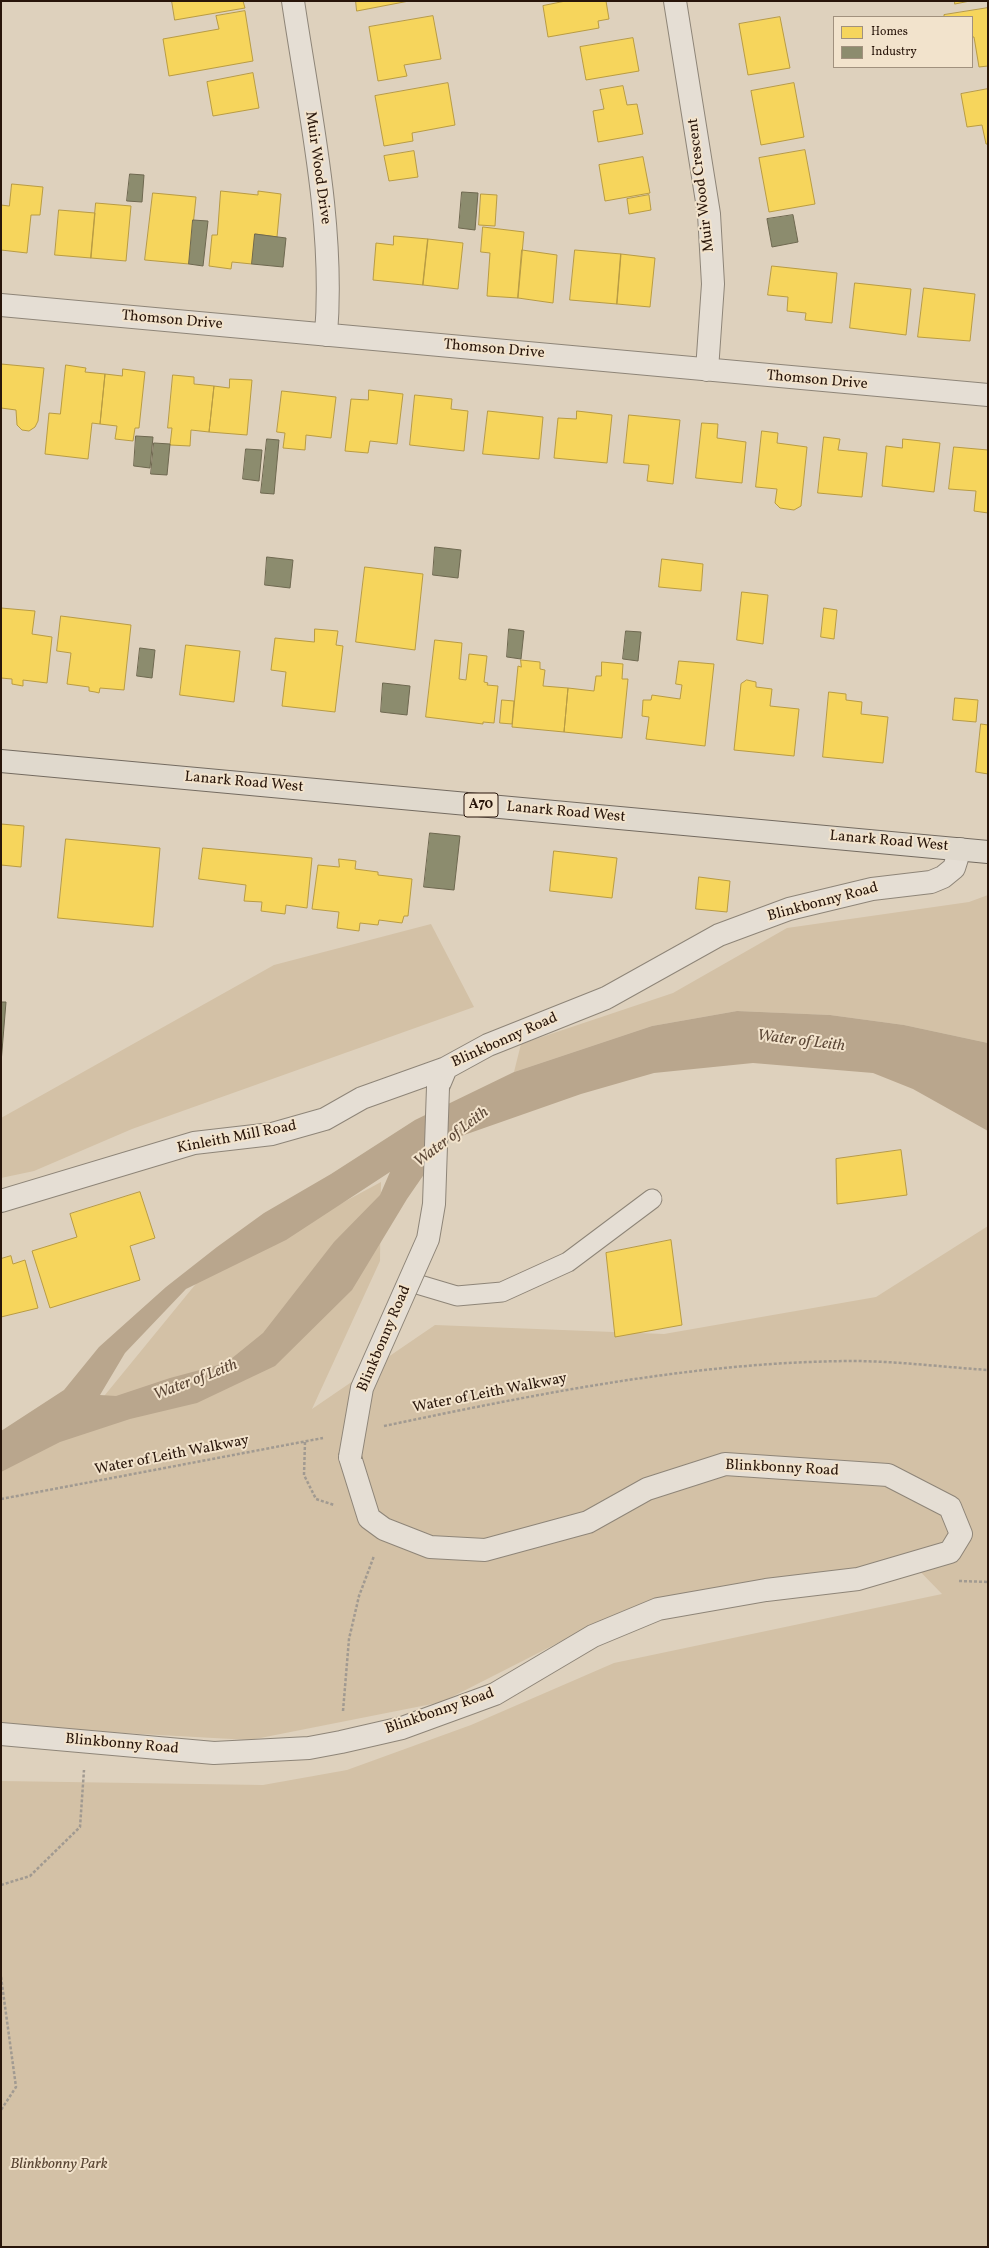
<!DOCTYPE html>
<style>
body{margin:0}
#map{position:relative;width:989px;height:2248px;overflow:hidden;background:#ded1bd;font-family:Vollkorn,serif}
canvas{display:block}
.frame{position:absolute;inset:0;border:2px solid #28150a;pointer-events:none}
.legend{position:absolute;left:833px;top:16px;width:140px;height:52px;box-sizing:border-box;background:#f2e3cc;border:1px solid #a1917e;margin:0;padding:5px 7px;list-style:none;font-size:12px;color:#28150a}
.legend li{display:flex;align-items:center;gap:8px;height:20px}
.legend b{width:20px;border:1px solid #a1917e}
</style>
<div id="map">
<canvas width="989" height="2248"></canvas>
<div class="frame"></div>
<ul class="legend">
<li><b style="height:11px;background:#f6d55c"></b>Homes</li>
<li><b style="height:11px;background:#8c8c6e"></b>Industry</li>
</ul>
</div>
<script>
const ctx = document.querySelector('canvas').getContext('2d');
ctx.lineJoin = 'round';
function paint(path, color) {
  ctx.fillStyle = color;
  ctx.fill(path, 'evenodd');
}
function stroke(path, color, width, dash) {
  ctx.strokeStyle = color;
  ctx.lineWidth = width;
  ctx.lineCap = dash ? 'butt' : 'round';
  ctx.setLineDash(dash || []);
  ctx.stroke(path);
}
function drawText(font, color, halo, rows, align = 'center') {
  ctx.font = font + ' Vollkorn,serif';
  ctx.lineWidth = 4;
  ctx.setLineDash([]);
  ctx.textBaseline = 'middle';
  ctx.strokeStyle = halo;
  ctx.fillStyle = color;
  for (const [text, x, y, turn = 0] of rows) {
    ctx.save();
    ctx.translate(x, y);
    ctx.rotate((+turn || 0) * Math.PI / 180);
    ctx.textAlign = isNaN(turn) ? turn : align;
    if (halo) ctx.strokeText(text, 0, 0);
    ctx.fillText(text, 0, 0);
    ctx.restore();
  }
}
paint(new Path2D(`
 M988,895V1043L904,1025L830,1015L737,1011L652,1026L514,1072L521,1044L673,993L787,928L969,902Z
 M431,924L474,1007L132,1129L34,1171L1,1178V1118L274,965Z
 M381,1182L380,1261L312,1409L435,1325L664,1334L876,1297L988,1226V2247H1V1781L263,1785L347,1770L471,1725L614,1663L942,1594L908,1559L603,1620L442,1702L250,1740L86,1731L1,1723V1470L78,1428L199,1280Z`), '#d3c1a6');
paint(new Path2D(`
 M737,1011L830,1015L904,1025L988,1043V1131L913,1089L873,1073L753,1063L654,1073L581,1094L447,1141L407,1199L352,1290L275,1366L197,1403L130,1419L60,1442L1,1472V1431L64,1390L99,1347L166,1287L217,1247L264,1213L331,1174L415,1120L514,1072L652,1026ZM390,1172L380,1195L334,1242L263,1333L226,1363L170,1378L116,1396L100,1395L125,1353L186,1289L286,1240Z`), '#b9a68d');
const homes = new Path2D(`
 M172,1H243L245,8L175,20Z
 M356,1H409L357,11Z
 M566,1H606L609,19L598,21L599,28L548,37L543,6Z
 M955,1H970L955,4Z
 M988,8V66L979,67L974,37H972V17H944V15Z
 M245,11L253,61L169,76L163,39L219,29L216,16Z
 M433,16L441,59L404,65L407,76L378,81L369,27Z
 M780,17L790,68L748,75L739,24Z
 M633,38L639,71L586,80L580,47Z
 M253,73L259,108L213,116L207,82Z
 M448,83L455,125L412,133L413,141L384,146L375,96Z
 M794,83L804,137L761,145L751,91Z
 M623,86L627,105L637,104L643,134L598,142L593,111L604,109L600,90Z
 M988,89V144H986L982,125L967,127L961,94Z
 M805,150L815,204L769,212L759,158Z
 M414,151L418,177L389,181L384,156Z
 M643,157L650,193L605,201L599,165Z
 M12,184L43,187L40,215H31L27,253L1,250V205L9,206Z
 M221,191L258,195V191L281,194L277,237L255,234L252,264L232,262L231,269L209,266L212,235H217Z
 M153,193L196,197L189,264L145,260Z
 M481,194L497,195L495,226L479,225Z
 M649,195L651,210L629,214L627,199Z
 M96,203L131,206L126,261L91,258Z
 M59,210L95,213L91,258L55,255Z
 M483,227L524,232L518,298L487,296L490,253L481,252Z
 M394,236L428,239L423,285L373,280L376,243L393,245Z
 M428,239L463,243L458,289L423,285Z
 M522,250L557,255L553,303L518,298Z
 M575,250L621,254L617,304L570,300Z
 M621,254L655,258L650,307L617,304Z
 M772,266L837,273L832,323L805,320L806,313L787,311L788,297L768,295Z
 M855,283L911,289L906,335L850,328Z
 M924,288L975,294L970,341L918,337Z
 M1,364L44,368L38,421L35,427L29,431L22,430L17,425L16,410L1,408Z
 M66,365L86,368L85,372L105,374L100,424L92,423L88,459L45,454L49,413L60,414Z
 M123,369L145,372L139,428H135L133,441L115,439L117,426L100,424L105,374L122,376Z
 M173,375L194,377V384L214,386L209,432L191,430L190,446L170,445L172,428H168Z
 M230,379L252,380L247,435L209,432L214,386L229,388Z
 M369,390L403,394L397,444L370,441L368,453L345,451L351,399L368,400Z
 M282,391L336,397L331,438L306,435L305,450L283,448L285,433L277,432Z
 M415,395L452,399L451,409L468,411L464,451L410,445Z
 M488,411L543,417L539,459L483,454Z
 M577,411L612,415L607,463L554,458L558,418L576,419Z
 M629,415L680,420L673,484L647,481L649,465L624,463Z
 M702,423L718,424L717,438L746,442L742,483L696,478Z
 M762,431L778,433L777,443L807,447L801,506L794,510L780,508L775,503L777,489L756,487Z
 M824,437L840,439L838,450L867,453L862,497L818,493Z
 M903,439L940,443L934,492L882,486L886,446L902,448Z
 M954,447L988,450V513L974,511L976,491L949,489Z
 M662,559L703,564L701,591L659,587Z
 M365,567L423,574L415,650L356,642Z
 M742,592L768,595L763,644L737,640Z
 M1,608L35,611L32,634L52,637L47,683L23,680V686L12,684V679L1,678Z
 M824,608L837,610L834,639L821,637Z
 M61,616L131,625L124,690L100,688L99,693L95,692L89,691V687L67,684L71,653L57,651Z
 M315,629L338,631L336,645L343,646L335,712L282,706L286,672L271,670L275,638L314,642Z
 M435,640L462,643L459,679L466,680L469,654L487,656L484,682L488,683L487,685L498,686L494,723L483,722V724L426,717Z
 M186,645L240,651L234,702L180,695Z
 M521,660L540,662V669L545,670L543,686L568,688L564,732L512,727L518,666L521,667Z
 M679,661L714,664L705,746L646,739L649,717L642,716L643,700H651L652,695L680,699L682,685L676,684Z
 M602,662L623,664L622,679H628L622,738L564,732L568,688L594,691L596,676H601Z
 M747,680L756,682V687L772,689L770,706L799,709L794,756L734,750L741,684Z
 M829,692L846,694V700L862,702L861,714L888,717L883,763L823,757Z
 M955,698L978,700L976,722L953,720Z
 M502,700L514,701L512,724L500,723Z
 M981,724L988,725V774L976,772Z
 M1,824L24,826L21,867L1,865Z
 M66,839L160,848L153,927L58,918Z
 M203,848L312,858L307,908L286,905L285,914L261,911L262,902L244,901L246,885L199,879Z
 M554,851L617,858L612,898L550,891Z
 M339,859L356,861L355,869L378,872V875L412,879L408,916H404L402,923L379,920L378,925L360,923L359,931L337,928L339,912L312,909L318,865L339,867Z
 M699,877L730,881L727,912L696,909Z
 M901,1150L907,1195L837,1204L836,1159Z
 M140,1192L155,1238L130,1246L140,1280L50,1308L32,1251L77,1237L70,1214Z
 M671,1240L682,1325L615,1337L606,1253Z
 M11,1256L13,1264L25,1260L38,1308L1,1317V1259Z`);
paint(homes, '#f6d55c');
stroke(homes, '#b89b43', 1);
const industry = new Path2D(`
 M130,174L144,175L142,202L127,201Z
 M462,192L478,193L475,230L459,228Z
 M793,215L798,242L772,247L767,219Z
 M193,220L208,221L203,266L189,264Z
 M255,234L286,238L283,267L252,264Z
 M136,436L153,437L150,468L134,466Z
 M267,439L279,440L274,494L261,493Z
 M154,443L170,444L167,475L151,474Z
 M246,449L262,450L259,481L243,479Z
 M435,547L461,550L458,578L433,575Z
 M267,557L293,560L290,588L265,585Z
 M509,629L524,631L521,659L507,657Z
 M626,631L641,632L638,661L623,659Z
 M140,648L155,650L152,678L137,676Z
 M383,683L410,686L407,715L381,712Z
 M430,833L460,836L454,890L424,887Z
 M1,1002H6L1,1063Z`);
paint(industry, '#8c8c6e');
stroke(industry, '#6e6850', 1);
const lane = new Path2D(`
 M410,1282L457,1296L502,1292L568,1262L652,1199`);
const street = new Path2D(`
 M293,1C309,110 335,225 326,335
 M675,1L709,214L713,284L707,370
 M1,305L988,395
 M438,1087L446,1068L488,1045L606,998L719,935L789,909L872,889L931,882L943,877L954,868L960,849
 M1,1201L194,1143L272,1134L325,1119L362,1098L446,1068
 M1,1734L214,1753L309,1748L341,1742L402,1728L495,1694L593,1636L658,1609L766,1590L858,1579L950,1552L961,1534L950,1507L888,1475L725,1464L647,1489L588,1522L485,1550L430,1547L384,1529L369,1518L350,1457`);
const primary = new Path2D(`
 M1,761L988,852`);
stroke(lane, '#8e8578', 21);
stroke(street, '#8e8578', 24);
stroke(primary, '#746b60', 24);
stroke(new Path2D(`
 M384,1426C537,1394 694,1362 851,1361C896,1361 943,1367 988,1370
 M305,1442L304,1475L316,1499L334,1505
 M1,1499L323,1438
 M959,1581L988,1582
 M343,1711L349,1639L359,1596L374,1556
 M1,1885L30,1876L80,1827L84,1770
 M1,1977L16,2087L1,2110`), '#a19a91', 2.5, [3, 2]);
stroke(lane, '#e5ded4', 19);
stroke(street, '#e5ded4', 22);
stroke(primary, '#e0d9cd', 22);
const streetBridge = new Path2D(`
 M350,1457L362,1388L428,1239L434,1204L438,1087`);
stroke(streetBridge, '#8e8578', 24, []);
stroke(streetBridge, '#e5ded4', 22);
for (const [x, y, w] of [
 [481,805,34]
]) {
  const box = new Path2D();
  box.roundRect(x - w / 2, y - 12, w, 24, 3);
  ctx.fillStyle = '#f2e3cc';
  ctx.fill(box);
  stroke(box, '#28150a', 1);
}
drawText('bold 14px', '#28150a', null, [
 ["A70",481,805]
]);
drawText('15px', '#28150a', '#f2e3cc', [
 ["Muir Wood Drive",317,168,82],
 ["Muir Wood Crescent",702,185,-97],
 ["Thomson Drive",172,321,5],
 ["Thomson Drive",494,350,5],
 ["Thomson Drive",817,381,5],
 ["Lanark Road West",244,783,5],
 ["Lanark Road West",566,813,5],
 ["Lanark Road West",889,842,5],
 ["Blinkbonny Road",823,903,-15],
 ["Blinkbonny Road",505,1041,-24],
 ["Kinleith Mill Road",237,1138,-11],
 ["Blinkbonny Road",385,1339,-67],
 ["Water of Leith Walkway",490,1394,-11],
 ["Water of Leith Walkway",172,1456,-11],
 ["Blinkbonny Road",782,1469,3],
 ["Blinkbonny Road",440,1712,-19],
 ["Blinkbonny Road",122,1745,5]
]);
drawText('italic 15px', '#594533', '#f2e3cc', [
 ["Blinkbonny Park",59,2165]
]);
drawText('italic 16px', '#5c4736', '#f2e3cc', [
 ["Water of Leith",801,1042,7],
 ["Water of Leith",452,1138,-37],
 ["Water of Leith",196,1381,-21]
]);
</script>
